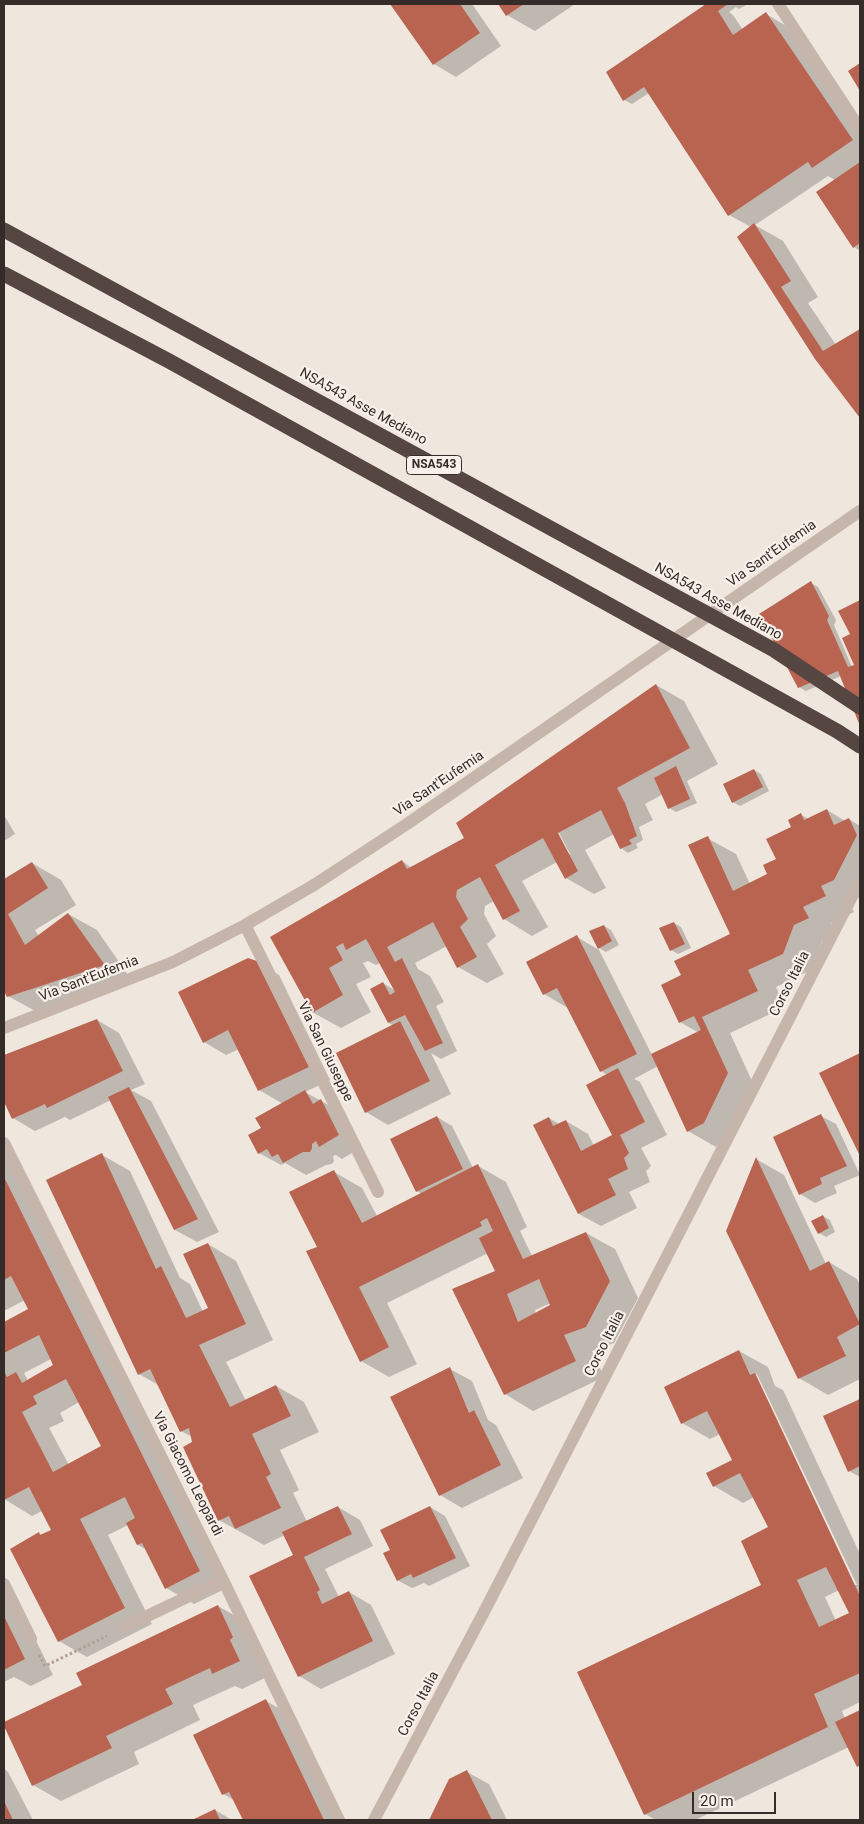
<!DOCTYPE html>
<style>
body{margin:0}
#map{position:relative;width:864px;height:1824px;overflow:hidden;background:#efe6dd;font-family:Roboto,sans-serif}
canvas{display:block}
.frame{position:absolute;inset:0;border:5px solid #352c29;pointer-events:none}
.scale{position:absolute;left:692px;top:1792px;width:84px;height:22px;box-sizing:border-box;border:2px solid #352c29;border-top:0;padding-left:6px;font-size:15px;line-height:18px;white-space:nowrap;color:#352c29;-webkit-text-stroke:4px #f8f0e9;paint-order:stroke}
</style>
<div id="map">
<canvas width="864" height="1824"></canvas>
<div class="frame"></div>
<div class="scale">20 m</div>
</div>
<script>
const ctx = document.querySelector('canvas').getContext('2d');
ctx.lineJoin = 'round';
function paint(path, color) {
  ctx.fillStyle = color;
  ctx.fill(path, 'evenodd');
}
function stroke(path, color, width, dash) {
  ctx.strokeStyle = color;
  ctx.lineWidth = width;
  ctx.lineCap = dash ? 'butt' : 'round';
  ctx.setLineDash(dash || []);
  ctx.stroke(path);
}
function drawText(font, color, halo, rows, align = 'center') {
  ctx.font = font + ' Roboto,sans-serif';
  ctx.lineWidth = 4.5;
  ctx.setLineDash([]);
  ctx.textBaseline = 'middle';
  ctx.strokeStyle = halo;
  ctx.fillStyle = color;
  for (const [text, x, y, turn = 0] of rows) {
    ctx.save();
    ctx.translate(x, y);
    ctx.rotate((+turn || 0) * Math.PI / 180);
    ctx.textAlign = isNaN(turn) ? turn : align;
    if (halo) ctx.strokeText(text, 0, 0);
    ctx.fillText(text, 0, 0);
    ctx.restore();
  }
}
paint(new Path2D(`
 M392,4H472L501,46L456,77L434,64Z
 M500,4H575L535,31L507,15Z
 M709,4H748L739,9L736,7L729,12L733,15L743,30L766,14L788,27L860,133V251L854,247L835,180L828,176L755,225L783,241L818,297L808,303L836,345L860,331V416L816,358L751,227L729,215L649,93L632,104L624,100L626,60Z
 M811,583L818,587L836,620L834,625L852,667L856,666L851,635L840,611L860,601V723L841,676L806,691L799,687Z
 M656,685L684,701L718,764L687,781L697,803L676,812L669,808L663,794L645,804L653,820L639,827L643,840L636,844L638,848L628,853L621,848L614,834L585,850L606,888L594,894L566,878L557,862L522,881L548,927L532,936L504,919L494,901L485,906L484,914L496,936L487,944L504,974L487,983L458,967L447,946L415,963L418,969L430,976L444,1002L436,1006L457,1051L441,1059L431,1053L451,1094L388,1125L366,1112L394,1026L389,1023L383,983L396,991L380,963L376,965L368,961L363,963L371,977L356,984L371,1012L341,1028L312,1012L272,937L402,861L412,868L465,839ZM556,827L570,854H567L554,829Z
 M754,770L761,774L769,791L740,806L733,802Z
 M827,810L845,821L849,819L860,826V897L849,902L854,912L831,923L836,934L822,941L811,970L776,987L785,1007L730,1033L756,1090L716,1147L688,1131L658,1066L634,1079L640,1082L667,1135L641,1148L651,1166L646,1171L650,1182L629,1192L637,1208L601,1226L579,1214L535,1125L549,1118L559,1124L566,1121L588,1134L594,1146L614,1136L607,1075L601,1071L568,1006L566,1007L544,994L577,937L599,950L652,1055L699,1033L680,1022L683,976L732,935L707,838L736,854L750,884L769,875L801,815L809,819Z
 M4,815L15,834L4,841Z
 M32,863L61,880L76,905L35,930L39,936L68,914L97,930L132,981L37,1012L8,996L4,989V879Z
 M674,923L681,927L691,948L678,954L671,950Z
 M604,926L611,930L619,945L606,952L599,948Z
 M257,962L279,975L330,1080L305,1092L343,1113L360,1148L342,1159L336,1155L333,1156L334,1161L332,1164L326,1165L306,1175L285,1163L281,1165L259,1153L263,1128L283,1104L259,1090L239,1049L226,1055L204,1042Z
 M97,1020L119,1033L145,1084L131,1090L151,1101L219,1232L197,1242L175,1230L111,1100L70,1120L65,1117L35,1131L13,1118L4,1099V1056Z
 M860,1054V1153L821,1073Z
 M821,1116L836,1124L860,1175L834,1186L837,1193L815,1203L800,1194Z
 M437,1117L452,1126L473,1168L478,1166L506,1182L527,1227L520,1231L532,1256L586,1233L615,1249L638,1298L614,1343L592,1351L604,1377L533,1411L505,1394L496,1271L488,1253L387,1303L417,1364L389,1377L361,1361L319,1247L334,1172L362,1188L377,1216L422,1194L417,1191ZM551,1303L552,1306L536,1314L535,1310Z
 M4,1138L227,1588L194,1604L166,1588L147,1550L138,1545L128,1525L108,1535L152,1624L87,1657L59,1641L39,1533L42,1535L52,1531L42,1511L32,1516L4,1499V1323L30,1309L25,1300L4,1311V1253L5,1252L4,1249ZM51,1359L55,1366L28,1381L24,1373ZM79,1402L103,1447L69,1465L49,1428L64,1421L60,1413Z
 M102,1155L130,1171L180,1278L190,1284L203,1312L209,1309L208,1244L236,1261L273,1340L226,1362L246,1401L276,1386L304,1402L319,1432L280,1450L299,1490L293,1493L307,1522L338,1507L360,1520L373,1546L325,1569L339,1597L349,1592L371,1605L395,1654L321,1689L299,1676L251,1576L295,1555L285,1535L264,1545L219,1520L192,1437L181,1431L160,1386L139,1374Z
 M756,1159L784,1175L826,1264L829,1262L857,1279L860,1285V1379L828,1395L799,1378L728,1231Z
 M823,1216L830,1220L835,1232L826,1237L819,1233Z
 M739,1351L768,1367L775,1386L783,1390L860,1554V1702L842,1711L845,1719L860,1711V1767L858,1766L849,1747L695,1820H656L645,1814L762,1585L770,1528L754,1497L743,1503L714,1486L708,1474L733,1461L720,1434L710,1439L682,1423ZM757,1374L857,1585H854L755,1375ZM839,1590L851,1613L836,1621L825,1597Z
 M450,1369L472,1381L488,1420L496,1425L523,1478L462,1508L440,1495Z
 M860,1400V1477L849,1471L824,1416Z
 M430,1507L445,1516L470,1566L429,1586L424,1583L412,1588L397,1580L391,1550Z
 M4,1592L15,1598L53,1675L31,1686L14,1677L4,1682Z
 M218,1606L246,1622L267,1677L242,1689L235,1686L193,1705L200,1720L134,1752L139,1764L61,1801L33,1785L84,1686Z
 M266,1701L295,1717L344,1820H244L234,1800L223,1794Z
 M4,1768L8,1772L33,1820H4Z
 M467,1772L489,1784L507,1820H431L450,1780Z
 M215,1810L232,1820H195Z`), '#0003');
paint(new Path2D(`
 M390,4H460L480,33L433,65Z
 M498,4H524L506,16Z
 M706,4H728L718,11L733,35L766,12L853,140L812,168L808,162L728,216L644,87L623,101L606,72Z
 M860,63V91L848,71Z
 M860,162V243L853,248L816,192Z
 M754,223L791,281L781,287L823,351L860,329V418L815,359L737,237Z
 M811,581L829,616L827,620L848,667L854,665L842,638L850,634L838,611L860,600V726L838,671L798,688L759,614Z
 M656,684L690,748L617,788L625,803L637,836L629,840L632,844L620,849L601,810L558,833L578,871L565,879L543,838L495,865L520,911L503,920L480,877L457,890L456,897L468,919L460,927L477,957L457,968L433,922L387,947L395,962L402,958L443,1043L425,1051L405,1015L388,1023L370,989L383,982L390,995L395,992L366,939L346,950L343,943L336,947L343,960L329,968L343,995L312,1013L270,937L402,860L407,869L464,838L456,823Z
 M676,766L690,799L668,809L654,778Z
 M754,769L763,787L732,803L723,784Z
 M827,809L834,825L849,818L857,835L834,880L821,886L826,896L803,907L809,918L794,925L783,954L748,970L758,991L702,1017L728,1073L704,1123L687,1132L651,1054L701,1030L694,1016L679,1023L661,985L681,975L674,961L730,934L688,845L708,836L733,891L767,874L763,865L776,859L766,839L791,827L788,820L801,813L804,820Z
 M32,862L48,888L8,914L25,945L68,913L105,965L7,997L4,991V879Z
 M674,922L685,944L670,951L659,928Z
 M604,925L612,941L598,949L589,931Z
 M577,935L637,1054L600,1072L557,988L543,995L526,962Z
 M248,958L257,961L309,1067L258,1091L228,1030L203,1043L178,992Z
 M97,1019L123,1071L47,1108L45,1104L12,1119L4,1102V1055Z
 M400,1021L430,1081L365,1113L336,1053Z
 M860,1053V1156L819,1073Z
 M618,1068L645,1122L620,1135L629,1153L624,1158L628,1169L608,1179L616,1195L578,1214L533,1125L549,1117L553,1126L566,1120L581,1151L612,1135L586,1085Z
 M129,1087L198,1219L174,1230L108,1097Z
 M305,1090L313,1104L321,1099L339,1135L319,1147L316,1141L312,1144V1148L310,1152H303L283,1163L278,1154L272,1157L267,1149L258,1154L248,1135L261,1128L255,1118Z
 M821,1114L847,1166L820,1178L822,1184L799,1195L773,1137Z
 M437,1116L463,1169L416,1192L390,1139Z
 M102,1153L156,1269L161,1266L186,1318L208,1308L183,1254L208,1243L246,1324L199,1345L230,1407L276,1385L291,1416L252,1434L271,1474L266,1477L281,1508L235,1529L229,1516L218,1521L183,1447L192,1442L189,1428L180,1432L150,1369L138,1375L46,1180Z
 M756,1157L810,1271L829,1261L860,1324L837,1337L846,1356L798,1379L726,1231Z
 M478,1164L523,1259L586,1232L610,1281L586,1327L564,1335L576,1361L504,1395L452,1289L495,1271L479,1238L493,1231L487,1218L480,1222L482,1226L359,1287L389,1347L360,1362L306,1251L317,1247L289,1192L334,1170L362,1223ZM539,1279L550,1305L518,1322L507,1294Z
 M4,1177L200,1571L165,1589L142,1543L137,1545L126,1523L135,1518L125,1497L80,1519L125,1608L58,1642L10,1549L39,1532L40,1535L51,1530L29,1487L4,1500V1370L7,1377L16,1372L22,1383L53,1365L39,1335L4,1353V1322L28,1309L11,1276L4,1280ZM66,1379L101,1446L53,1472L22,1412L37,1404L33,1396Z
 M823,1215L829,1228L818,1234L811,1221Z
 M739,1350L750,1375L755,1373L860,1596V1673L814,1694L828,1727L644,1815L577,1672L761,1585L741,1541L768,1527L740,1473L713,1487L706,1473L732,1460L707,1411L681,1424L664,1387ZM826,1567L849,1613L819,1627L797,1580Z
 M450,1367L469,1413L474,1410L501,1465L439,1496L390,1397Z
 M860,1399V1466L848,1472L823,1416Z
 M338,1506L352,1534L304,1557L320,1590L317,1592L322,1604L349,1591L373,1641L298,1677L249,1576L293,1555L282,1532Z
 M430,1506L456,1558L413,1578L411,1574L397,1581L383,1553L390,1550L380,1530Z
 M218,1605L233,1637L230,1640L240,1661L212,1674L210,1668L165,1689L173,1704L106,1736L112,1748L32,1786L4,1726V1722L82,1685L76,1673Z
 M4,1616L25,1659L4,1670Z
 M266,1699L324,1820H243L229,1792L222,1795L193,1735Z
 M860,1710V1765L857,1767L835,1722Z
 M467,1770L492,1820H429L449,1779Z
 M4,1801L13,1820H4Z
 M215,1809L220,1820H192Z`), '#b96451');
stroke(new Path2D(`
 M39,1655L45,1666L107,1636`), '#b29f94', 3, [2.5, 2.5]);
stroke(new Path2D(`
 M778,4L860,129
 M245,925L378,1192
 M4,1028L173,962L245,925L314,885L407,824L860,511
 M4,1143L223,1580L339,1820
 M4,1584L31,1639
 M124,1627L223,1580
 M374,1820L485,1610L860,881`), '#c6b5aa', 12);
stroke(new Path2D(`
 M4,230L774,650L860,707
 M4,274L169,361L837,731L860,746`), '#554641', 15);
for (const [x, y, w] of [
 [434,465,55]
]) {
  const box = new Path2D();
  box.roundRect(x - w / 2, y - 9.5, w, 19, 4);
  ctx.fillStyle = '#f8f0e9';
  ctx.fill(box);
  stroke(box, '#352c29', 1);
}
drawText('bold 12px', '#352c29', null, [
 ["NSA543",434,465]
]);
drawText('14px', '#352c29', '#f8f0e9', [
 ["NSA543 Asse Mediano",363,407,29],
 ["Via Sant'Eufemia",772,554,-35],
 ["NSA543 Asse Mediano",718,602,29],
 ["Via Sant'Eufemia",439,784,-34],
 ["Via Sant'Eufemia",89,979,-21],
 ["Corso Italia",790,984,-63],
 ["Via San Giuseppe",325,1052,64],
 ["Corso Italia",605,1344,-63],
 ["Via Giacomo Leopardi",187,1474,63],
 ["Corso Italia",419,1704,-62]
]);
</script>
